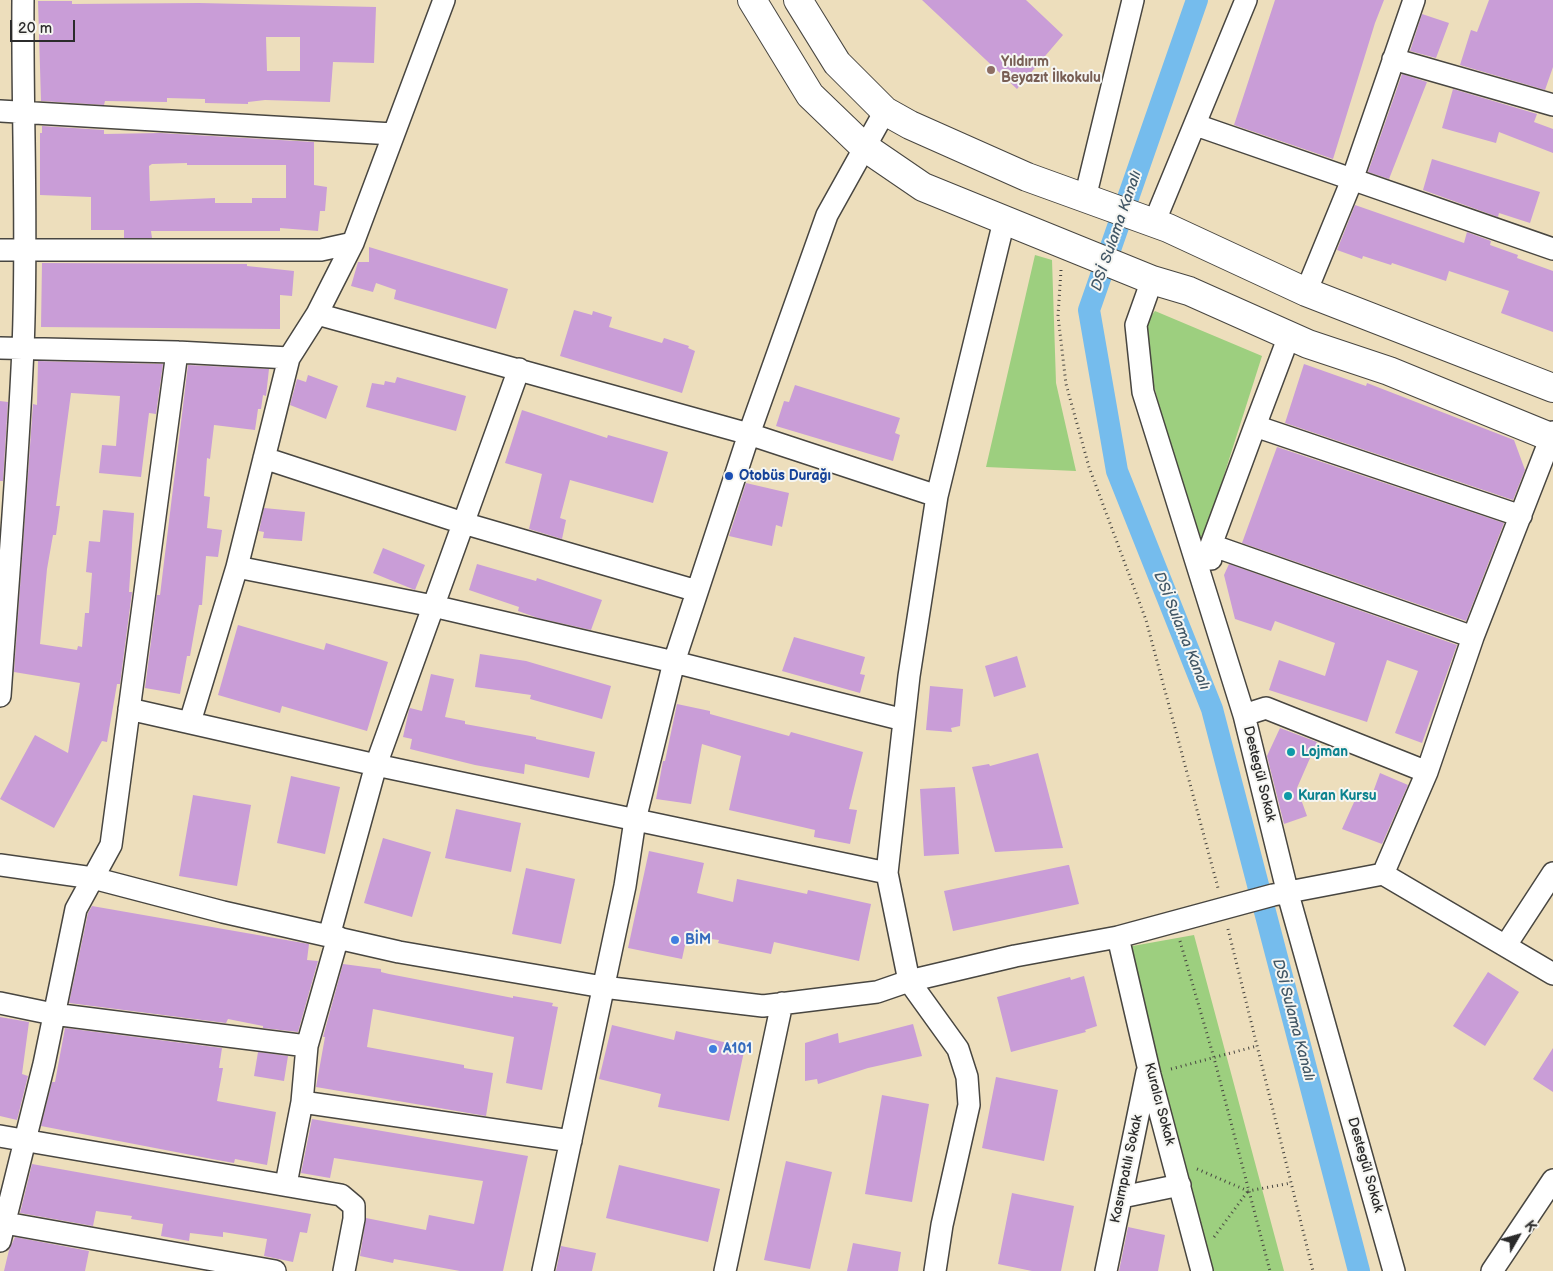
<!DOCTYPE html>
<meta charset="utf-8">
<style>
body{margin:0}
#map{position:relative;width:1553px;height:1271px;overflow:hidden;background:#eddebc;font-family:"Balsamiq Sans",sans-serif}
canvas{display:block}
.north{position:absolute;left:1493px;top:1211px;width:50px;height:50px;-webkit-text-stroke:4px #f6f6f2;paint-order:stroke;rotate:52deg;font-size:14px;font-weight:700;line-height:20px;text-align:center;color:#2b2b2b}
.north::after{content:'';display:block;margin:auto;width:18px;height:22px;background:#2b2b2b;clip-path:polygon(50% 0,100% 100%,50% 72%,0 100%)}
.scale{position:absolute;left:10px;top:20px;width:65px;height:22px;box-sizing:border-box;border:2px solid #2b2b2b;border-top:0;padding-left:6px;font-size:15px;line-height:18px;white-space:nowrap;color:#2b2b2b;-webkit-text-stroke:4px #f6f6f2;paint-order:stroke}
</style>
<div id="map">
<canvas width="1553" height="1271"></canvas>
<div class="north">K</div>
<div class="scale">20 m</div>
</div>
<script>
const ctx = document.querySelector('canvas').getContext('2d');
ctx.lineJoin = 'round';
function paint(path, color) {
  ctx.fillStyle = color;
  ctx.fill(path, 'evenodd');
}
function stroke(path, color, width, dash) {
  ctx.strokeStyle = color;
  ctx.lineWidth = width;
  ctx.lineCap = dash ? 'butt' : 'round';
  ctx.setLineDash(dash || []);
  ctx.stroke(path);
}
function drawText(font, color, halo, rows, align = 'center') {
  ctx.font = font + ' "Balsamiq Sans",sans-serif';
  ctx.lineWidth = 4;
  ctx.setLineDash([]);
  ctx.textBaseline = 'middle';
  ctx.strokeStyle = halo;
  ctx.fillStyle = color;
  for (const [text, x, y, turn = 0] of rows) {
    ctx.save();
    ctx.translate(x, y);
    ctx.rotate((+turn || 0) * Math.PI / 180);
    ctx.textAlign = isNaN(turn) ? turn : align;
    if (halo) ctx.strokeText(text, 0, 0);
    ctx.fillText(text, 0, 0);
    ctx.restore();
  }
}
paint(new Path2D(`
 M1035,255L1052,260L1056,383L1076,471L986,467Z
 M1155,311L1262,356L1204,538L1193,532L1150,371L1146,322Z
 M1194,935L1284,1271H1211L1127,947Z`), '#9dcf7f');
stroke(new Path2D(`
 M1197,0L1089,310L1117,471L1212,709L1359,1271`), '#75bced', 22);
paint(new Path2D(`
 M922,0H1026L1063,35L1017,89Z
 M1275,0H1384L1375,23L1333,159L1234,125Z
 M1489,0H1553V67L1545,90L1460,65L1471,30L1477,32Z
 M38,1H72V4L199,3L376,7L374,63L333,62L330,102L265,100L248,102V104L205,103V99L167,98V102L105,101L104,105L41,101ZM266,37H300V71H267Z
 M1422,14L1449,23L1436,58L1410,51Z
 M1402,74L1427,82L1389,179L1368,172Z
 M1453,89L1537,114L1534,122L1553,129V153L1499,132L1496,143L1442,128Z
 M42,126L104,130V134L160,133L314,142V185L327,187L325,211H320L318,231L280,228V231H151L152,238H124V230H91V197L40,195V133H42ZM187,163V165H286V198H252V203H215V198L150,201L149,166L152,164Z
 M1432,159L1540,192L1530,223L1499,213L1498,217L1423,190Z
 M1355,205L1464,243L1467,232L1491,241L1490,245L1518,255L1517,258L1553,271V332L1501,313L1509,291L1449,271L1446,281L1392,263L1391,265L1363,256L1362,259L1337,250Z
 M369,247L508,289L496,329L394,299L396,290L376,283L373,292L351,286L358,262H369Z
 M42,263L247,264V266L294,271L292,296L280,295V329L41,327Z
 M574,310L592,315L593,311L612,317L609,327L662,343L664,338L689,346L688,348L695,351L682,393L560,356Z
 M38,361L163,364L156,414L149,413L141,477L99,473L102,445L116,446L120,396L71,393L56,506H60L56,535H53L47,569L40,644L77,650L78,646L82,647L85,613H89L92,573L86,572L89,541L100,542L103,510L134,513L129,592H132L120,684H117L107,742L102,741L54,828L0,799L35,735L68,753L80,683L14,672L33,404L37,405Z
 M1304,364L1366,386L1367,383L1514,440L1525,470L1513,500L1285,423Z
 M188,365L269,369L266,396L263,395L261,409H258L255,430L214,425L210,459L207,458L204,496L210,497L207,528L222,530L218,557L206,556L202,605H199L190,656H187L180,694L145,688L157,595H160Z
 M308,375L338,386L326,419L290,405L297,379L306,382Z
 M397,377L466,396L456,431L366,407L372,383L384,385L385,381L395,383Z
 M795,385L900,418L895,433L900,435L893,461L776,426L784,401L789,402Z
 M0,401L8,402L3,481H0Z
 M522,410L607,438L608,435L668,452L653,503L570,480L560,518L566,520L562,539L529,529L542,474L505,463Z
 M1277,447L1504,523L1466,621L1242,543Z
 M746,483L789,493L782,527L776,525L772,546L729,536Z
 M264,508L305,512L302,541L263,538L264,532L259,531Z
 M383,548L425,565L415,590L373,573Z
 M477,564L536,581L537,578L602,600L591,630L538,618L518,611L519,607L469,590Z
 M1229,564L1457,645L1422,743L1395,733L1418,671L1387,660L1367,722L1269,690L1279,660L1325,676L1335,643L1275,621L1271,631L1235,619L1224,575Z
 M238,625L324,650L326,643L388,662L367,731L282,706L280,713L218,695Z
 M794,637L865,657L860,674L865,675L860,693L782,671Z
 M480,654L526,661L611,686L602,719L530,699L531,695L475,687Z
 M1017,656L1026,687L994,697L985,666Z
 M431,674L454,679L445,717L465,721V724L536,737V739L595,752L589,778L525,764L524,774L475,765L410,749L412,739L403,737L409,710L410,708L422,711Z
 M930,686L963,689L960,726L951,728L952,732L926,730Z
 M677,704L710,711V714L789,736L791,732L863,752L849,809L857,810L850,844L814,837L815,830L729,810L741,756L702,744L691,804L656,799L663,761H665Z
 M1280,728L1317,742L1297,788L1307,816L1284,824L1267,756Z
 M1038,753L1063,848L995,852L972,767L989,764L990,766Z
 M1380,773L1408,785L1382,844L1342,829L1359,791L1372,795Z
 M291,776L340,787L325,854L277,843Z
 M955,787L959,854L924,856L920,789Z
 M193,795L251,805L237,886L179,876Z
 M456,809L521,823L511,872L445,858Z
 M383,838L431,852L412,917L364,903Z
 M649,851L704,863L697,893L733,902L737,879L807,894L808,890L871,904L859,961L774,942L771,954L718,943L719,940L687,936L682,959L628,948Z
 M1068,865H1069L1079,904L953,931L944,891Z
 M526,868L575,879L561,944L512,934Z
 M92,906L309,944L307,960L318,961L298,1032L263,1028V1026L228,1019L226,1023L69,1003L88,913Z
 M343,964L381,969V972L389,974L513,998V996L553,1003L552,1006L558,1007L542,1090L506,1083L514,1037L373,1009L367,1047L464,1065V1068L493,1073L486,1116L316,1087L325,1037H323Z
 M1488,972L1519,992L1485,1046L1453,1026Z
 M1084,976L1097,1026L1085,1030L1086,1032L1011,1052L997,997L1070,977L1071,980Z
 M0,1017L29,1022L22,1074L28,1076L17,1120L0,1116Z
 M913,1024L922,1056L868,1068L818,1084L817,1079L805,1081V1043L838,1033L839,1043Z
 M612,1025L674,1040L676,1031L745,1047L729,1121L658,1107L661,1094L599,1079Z
 M65,1028L222,1048L219,1068H223L217,1101L276,1112L267,1165L235,1159L234,1163L212,1159L41,1126L52,1082H55Z
 M1553,1048V1092L1533,1079Z
 M258,1052L288,1056L284,1081L254,1076Z
 M996,1077L1058,1090L1044,1161L982,1148Z
 M882,1095L929,1104L912,1202L865,1194Z
 M312,1119L528,1156L503,1271H460L394,1259L393,1263L360,1256L366,1218L426,1230L429,1215L474,1224L483,1181L334,1158L330,1178L301,1173Z
 M786,1161L832,1172L810,1269L764,1260Z
 M32,1164L311,1214L307,1233L300,1232L293,1262L264,1256L267,1239L223,1232V1237L190,1233L189,1241L161,1236L163,1224L131,1219L132,1216L96,1211L93,1226L20,1213Z
 M619,1165L720,1189L708,1242L606,1218Z
 M1012,1193L1074,1206L1061,1271H1032L998,1264Z
 M1128,1227L1165,1235L1158,1271H1119Z
 M15,1237L89,1251L85,1271H4L9,1250Z
 M853,1243L901,1252L898,1271H847Z
 M561,1246L596,1253L592,1271H556Z`), '#c99dd7');
const street = new Path2D(`
 M444,0L353,243L317,314L289,358L237,567L433,606L674,662L904,720
 M1393,59L1553,105
 M0,111L393,134
 M1196,125L1553,249
 M1085,198L1133,0
 M1154,223L1246,0
 M0,250H321L353,243
 M1152,280L1136,325L1143,392L1244,715L1288,894L1394,1271
 M1306,292L1352,180L1414,0
 M317,314L749,434L937,496
 M0,348L177,352L289,358
 M1255,426L1289,336
 M264,458L463,523L697,591
 M1211,545L1255,426L1521,516
 M1211,559V545L1473,637
 M0,696C8,580 18,464 23,348C28,232 22,116 23,0
 M129,709L376,765L887,873
 M1244,715L1266,708L1427,772
 M190,722L237,567
 M0,865L93,878L223,912L399,952L603,987L763,1006L877,992L909,981L1015,956L1118,937L1273,895L1383,874L1553,974
 M1383,874L1427,772L1473,637L1553,432
 M329,936L376,765L519,369
 M1118,937L1150,1075L1202,1271
 M1506,945L1553,873
 M0,1003L53,1014L307,1046
 M302,1102L571,1141
 M0,1136L341,1195L354,1206V1219L344,1271
 M286,1184L302,1102L307,1046L338,937
 M1122,1197L1180,1185
 M0,1222L275,1271
 M0,1241L44,1064L76,909L111,845L177,352
 M543,1271L625,886L635,820L674,662L749,434L827,215L885,111
 M725,1271L782,1003
 M935,1271L942,1225L969,1105L967,1077L958,1049L909,981L887,873L909,676L937,496L1004,221
 M1106,1271L1147,1072
 M1492,1271L1553,1180`);
const secondary = new Path2D(`
 M752,0L810,95L863,146L923,187L1152,280L1189,291L1308,344L1389,371L1553,438
 M798,0L837,63L885,111L910,125L1027,177L1168,228L1306,292L1553,388`);
stroke(street, '#484641', 24);
stroke(secondary, '#484641', 30);
stroke(new Path2D(`
 M1061,270L1058,316L1066,384L1089,467L1146,620L1218,888
 M1228,929L1313,1271
 M1180,941L1214,1058L1270,1271
 M1171,1069L1257,1046
 M1197,1169L1248,1191L1291,1183
 M1214,1237L1248,1191`), '#484641', 3, [1, 4]);
stroke(street, '#fff', 21);
stroke(secondary, '#fff', 28);
for (const [x, y, r, color] of [
 [991,70,5,"#8d6e63"],
 [729,476,5,"#1a4fb4"],
 [1291,752,5,"#0f9aa8"],
 [1288,796,5,"#0f9aa8"],
 [675,940,5,"#3f7fe0"],
 [713,1049,5,"#3f7fe0"]
]) {
  const dot = new Path2D();
  dot.arc(x, y, r, 0, 2 * Math.PI);
  ctx.fillStyle = color;
  ctx.fill(dot);
  stroke(dot, '#f6f6f2', 2);
}
drawText('bold 14px', '#785e54', '#f6f6f2', [
 ["Yıldırım",1001,62],
 ["Beyazıt İlkokulu",1001,78]
], 'left');
drawText('bold 14px', '#164399', '#f6f6f2', [
 ["Otobüs Durağı",739,476]
], 'left');
drawText('bold 14px', '#0d838f', '#f6f6f2', [
 ["Lojman",1301,752],
 ["Kuran Kursu",1298,796]
], 'left');
drawText('14px', '#2b2b2b', '#f6f6f2', [
 ["Destegül Sokak",1259,774,76],
 ["Kuralcı Sokak",1159,1104,75],
 ["Destegül Sokak",1365,1165,74],
 ["Kasımpatılı Sokak",1127,1169,-78]
]);
drawText('bold 14px', '#366cbe', '#f6f6f2', [
 ["BİM",685,940],
 ["A101",723,1049]
], 'left');
drawText('italic 15px', '#415665', '#f6f6f2', [
 ["DSİ Sulama Kanalı",1117,231,-71],
 ["DSİ Sulama Kanalı",1181,631,68],
 ["DSİ Sulama Kanalı",1293,1020,75]
]);
</script>
